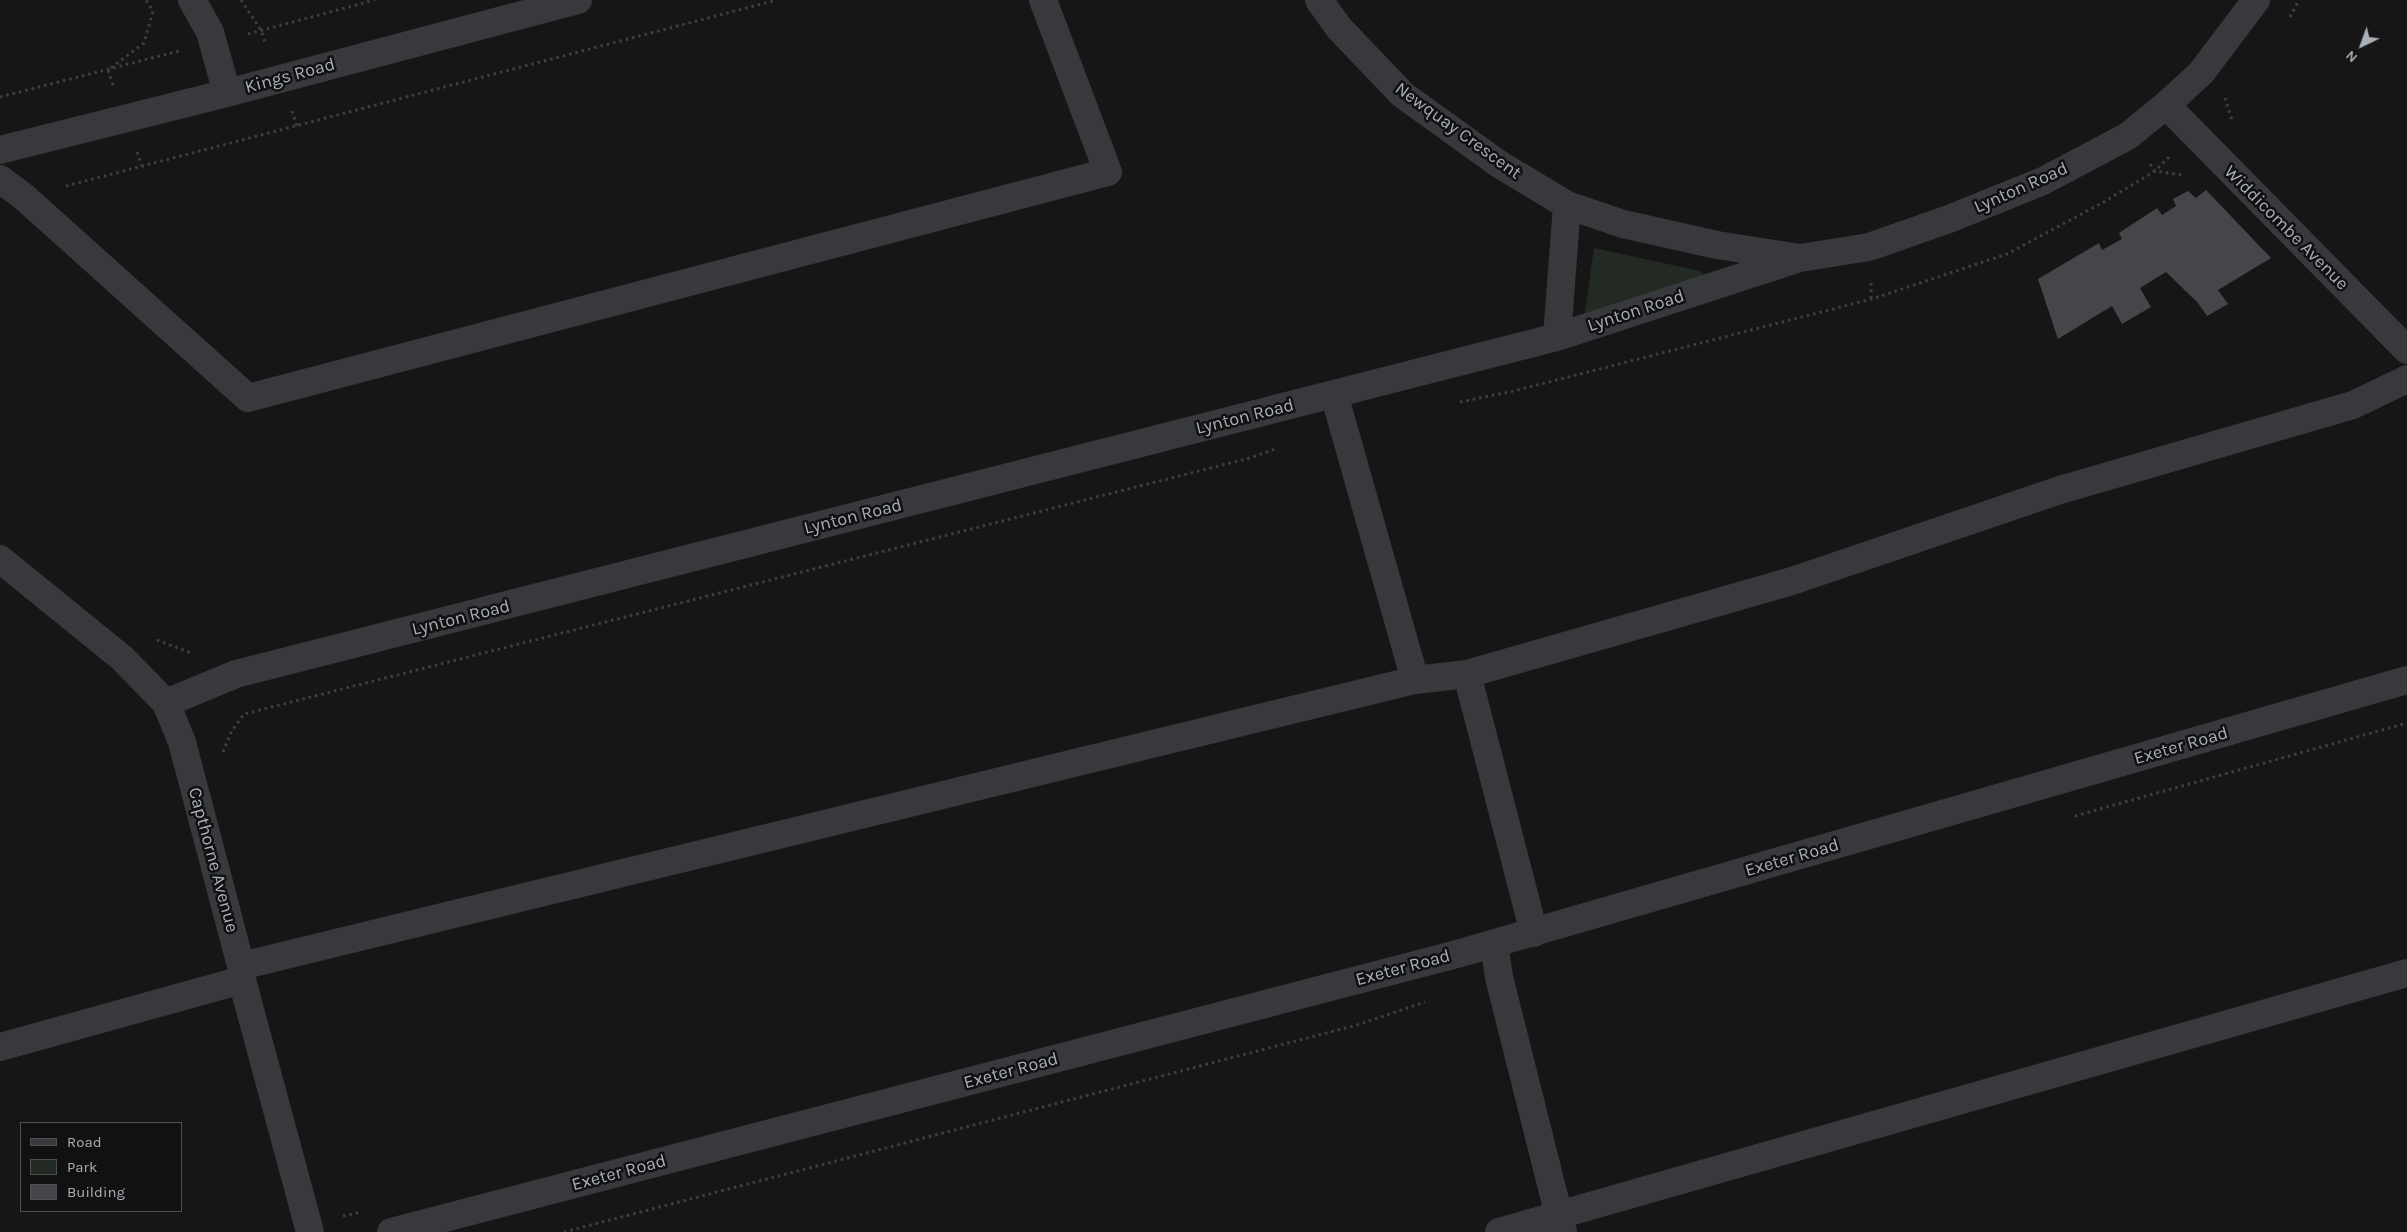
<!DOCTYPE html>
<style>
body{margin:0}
#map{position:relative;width:2407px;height:1232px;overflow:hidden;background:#161617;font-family:Karla,sans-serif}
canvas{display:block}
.legend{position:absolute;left:20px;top:1122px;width:162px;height:90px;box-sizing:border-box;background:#111112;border:1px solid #4e5054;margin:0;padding:6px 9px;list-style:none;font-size:15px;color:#a9afb6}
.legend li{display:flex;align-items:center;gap:10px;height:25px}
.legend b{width:25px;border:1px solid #4e5054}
.north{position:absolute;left:2337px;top:20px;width:50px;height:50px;-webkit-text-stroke:4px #111112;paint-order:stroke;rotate:222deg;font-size:14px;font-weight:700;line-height:20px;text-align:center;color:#a9afb6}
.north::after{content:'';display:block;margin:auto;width:18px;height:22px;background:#a9afb6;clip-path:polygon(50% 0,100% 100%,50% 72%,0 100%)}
</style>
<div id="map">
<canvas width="2407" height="1232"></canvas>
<ul class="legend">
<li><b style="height:6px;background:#37393c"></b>Road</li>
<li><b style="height:14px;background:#222a23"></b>Park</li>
<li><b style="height:14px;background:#45464a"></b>Building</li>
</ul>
<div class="north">N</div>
</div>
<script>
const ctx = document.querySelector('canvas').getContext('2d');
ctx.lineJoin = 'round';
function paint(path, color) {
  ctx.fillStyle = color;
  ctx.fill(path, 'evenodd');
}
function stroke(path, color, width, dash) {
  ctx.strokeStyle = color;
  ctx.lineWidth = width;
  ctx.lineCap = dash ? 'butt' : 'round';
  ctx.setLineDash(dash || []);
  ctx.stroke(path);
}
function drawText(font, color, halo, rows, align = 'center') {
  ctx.font = font + ' Karla,sans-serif';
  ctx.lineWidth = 5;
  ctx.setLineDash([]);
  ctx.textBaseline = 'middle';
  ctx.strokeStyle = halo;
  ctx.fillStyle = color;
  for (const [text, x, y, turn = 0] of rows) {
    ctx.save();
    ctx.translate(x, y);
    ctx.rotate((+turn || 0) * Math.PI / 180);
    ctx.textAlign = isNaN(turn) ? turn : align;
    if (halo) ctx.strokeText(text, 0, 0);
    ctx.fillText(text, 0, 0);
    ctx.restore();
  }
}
paint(new Path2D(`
 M1594,248L1700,271L1714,282L1584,318Z`), '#222a23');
paint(new Path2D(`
 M2206,190L2271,258L2218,290L2228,304L2207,316L2198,303L2166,272L2140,288L2151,307L2122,324L2112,306L2058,339L2038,279L2099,243L2102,250L2122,239L2119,233L2157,208L2162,215L2176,206L2173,199L2188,191L2196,198Z`), '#45464a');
stroke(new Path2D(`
 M241,0L261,30L266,45
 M2290,17L2299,0
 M248,34L375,0
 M113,85L108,70L144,43L153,11L146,0
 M0,97L179,51
 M2225,98L2232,120
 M292,111L297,126
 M137,152L142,166
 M2150,164L2155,171L2182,175
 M66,186L777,0
 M1871,283V299
 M1460,402L1514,391L1872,299L2007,254L2102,203L2155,171L2169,157
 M157,640L191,653
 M223,752L231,732L244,714L1250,458L1275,449
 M2075,816L2407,723
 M343,1216L361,1212
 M564,1232L1357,1025L1425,1002`), '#3d4043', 3, [2.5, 4]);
stroke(new Path2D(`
 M192,0L210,32L227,93
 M1319,0L1339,28L1403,95L1499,164L1567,205L1623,224L1717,245L1794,257
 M2166,105L2407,350
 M0,150L227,93L578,0
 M0,179L24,197L248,398L1108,172L1043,0
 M1557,337L1567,205
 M1334,394L1415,680
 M0,559L122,658L166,703L182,742L241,966L242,980L310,1232
 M1467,674L1534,933
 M166,703L236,674L1557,337L1800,258L1869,247L1949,219L2043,181L2128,136L2166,105L2201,73L2256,0
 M1494,944L1499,977L1563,1232
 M241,966L1415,680L1467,674L1792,581L2060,490L2353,405L2407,379
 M0,1047L242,980
 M391,1232L1457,954L2407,680
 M1499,1232L2407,973`), '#37393c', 28);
drawText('18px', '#a9afb6', '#111112', [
 ["Kings Road",290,76,-15],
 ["Newquay Crescent",1458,131,36],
 ["Lynton Road",2021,188,-24],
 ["Widdicombe Avenue",2286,228,45],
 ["Lynton Road",1636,311,-18],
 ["Lynton Road",1245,417,-14],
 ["Lynton Road",853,517,-14],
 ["Lynton Road",461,618,-14],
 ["Exeter Road",2181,746,-16],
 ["Exeter Road",1792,858,-16],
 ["Capthorne Avenue",213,860,75],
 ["Exeter Road",1403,968,-15],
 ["Exeter Road",1011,1071,-15],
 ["Exeter Road",619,1173,-15]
]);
</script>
